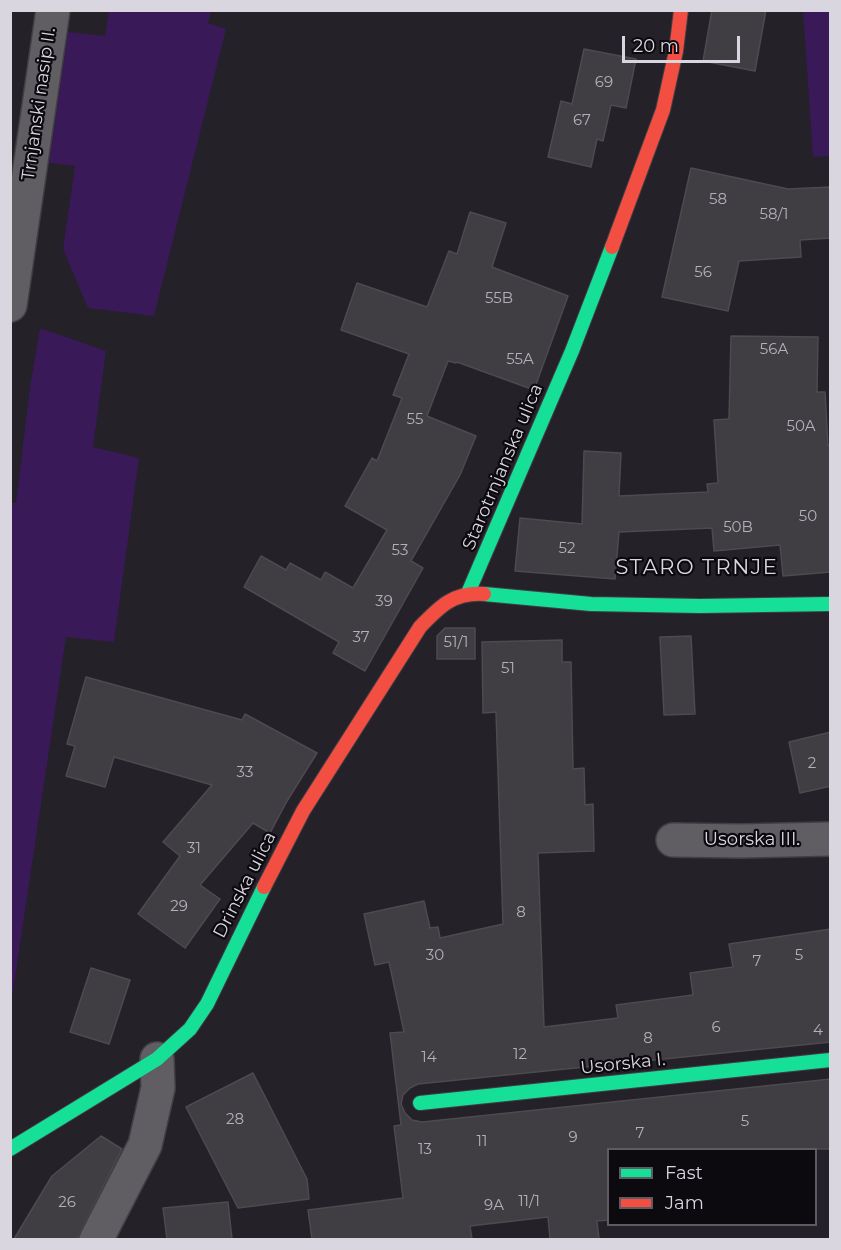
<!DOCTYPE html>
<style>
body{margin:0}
#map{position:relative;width:841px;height:1250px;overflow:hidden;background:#242128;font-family:Montserrat,sans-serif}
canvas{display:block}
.frame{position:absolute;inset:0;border:12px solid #d9d6df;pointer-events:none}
.legend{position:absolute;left:607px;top:1148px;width:210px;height:78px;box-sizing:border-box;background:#0c090f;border:2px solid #5e5b62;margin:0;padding:8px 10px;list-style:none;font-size:18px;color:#d9d6df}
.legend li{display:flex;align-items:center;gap:12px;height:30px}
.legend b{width:30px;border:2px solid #5e5b62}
.scale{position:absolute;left:622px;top:36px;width:118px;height:27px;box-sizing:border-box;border:3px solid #d9d6df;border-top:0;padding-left:8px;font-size:18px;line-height:21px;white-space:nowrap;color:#d9d6df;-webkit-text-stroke:4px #0c090f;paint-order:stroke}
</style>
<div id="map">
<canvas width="841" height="1250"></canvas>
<div class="frame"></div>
<ul class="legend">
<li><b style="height:8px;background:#16e098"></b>Fast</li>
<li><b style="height:8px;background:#f24e42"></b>Jam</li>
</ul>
<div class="scale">20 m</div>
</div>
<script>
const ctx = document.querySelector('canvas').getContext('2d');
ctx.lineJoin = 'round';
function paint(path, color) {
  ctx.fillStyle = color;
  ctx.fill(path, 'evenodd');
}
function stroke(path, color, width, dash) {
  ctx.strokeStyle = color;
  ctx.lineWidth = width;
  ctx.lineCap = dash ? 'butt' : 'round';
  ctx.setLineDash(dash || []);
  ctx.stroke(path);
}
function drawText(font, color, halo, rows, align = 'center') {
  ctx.font = font + ' Montserrat,sans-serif';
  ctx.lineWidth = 4.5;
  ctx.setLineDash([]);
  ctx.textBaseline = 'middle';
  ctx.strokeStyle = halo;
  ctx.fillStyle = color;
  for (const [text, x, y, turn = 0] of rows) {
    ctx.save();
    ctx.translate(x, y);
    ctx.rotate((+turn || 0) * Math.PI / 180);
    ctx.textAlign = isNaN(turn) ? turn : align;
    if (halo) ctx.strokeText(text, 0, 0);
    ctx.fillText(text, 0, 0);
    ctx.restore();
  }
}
paint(new Path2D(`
 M109,11H211L208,23L226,29L154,316L88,308L63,249L75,166L49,163L68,32L105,36Z
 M803,11H830V156L813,157Z
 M40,328L106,351L93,447L139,458L114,642L66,637L11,1004L10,503H16L30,387Z`), '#391957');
const building = new Path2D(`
 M712,10H766L755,71L703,61Z
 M584,49L636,59L626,108L611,105L603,141L597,139L591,167L548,157L561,101L572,104Z
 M691,168L788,189L831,187V238L800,240L801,257L739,261L728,311L662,297Z
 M470,212L506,223L492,267L568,296L534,390L457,362L456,363L448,361L427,416L476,436L460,475L411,561L423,568L365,671L333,653L339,642L244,587L261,556L286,570L290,563L321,580L325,572L353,588L387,530L345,506L372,458L377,461L402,398L393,395L409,354L341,330L357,283L427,307L449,251L457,254Z
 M731,336L818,337L817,392H825L828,446L830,445L831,572L783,576L780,545L714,551L712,528L619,532L615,579L515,571L520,518L582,524L584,451L621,453L619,496L708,492L707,484L718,483L714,420L729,419Z
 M445,628H475V659H437V636Z
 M691,636L695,714L664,715L660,637Z
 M562,640V662H571L573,769L584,768L585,805L593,804L594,851L538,853L544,1027L618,1018L616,1005L693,995L690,973L733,967L729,944L831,929V1042L418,1084L410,1088L403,1095L401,1104L405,1113L412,1120L422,1122L831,1079V1149H609V1220L597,1221L599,1239H550L548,1217L470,1226L472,1239H312L308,1210L403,1198L394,1126L401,1125L390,1033L404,1032L389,962L375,965L364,914L424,901L430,928L438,927L440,938L503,924L496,712L483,713L482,642Z
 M86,677L242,720L245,714L317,753L287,801L270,833L253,823L200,885L220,899L185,948L138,914L180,856L163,842L212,785L114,757L105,787L66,776L75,746L67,744Z
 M831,732V786L800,793L789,742Z
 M91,968L130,980L109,1044L70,1032Z
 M253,1073L307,1179L309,1199L238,1208L186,1107Z
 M101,1136L122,1149L77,1239H14L52,1176Z
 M228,1202L232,1239H167L163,1208Z`);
paint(building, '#403d43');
stroke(building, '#4d4a50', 1.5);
const street = new Path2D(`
 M10,305L53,10
 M673,840L741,841L830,839
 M96,1240L145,1145L158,1088L157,1059`);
const fast = new Path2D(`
 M468,593L572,351L612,247
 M484,594L591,604L700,606L830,604
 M420,1103L830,1060
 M10,1149L157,1059L190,1029L207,1004L264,887`);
const jam = new Path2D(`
 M612,247L663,110L676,51L681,10
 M264,887L303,811L420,627C440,606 454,592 484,594`);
stroke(street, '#413f44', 36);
stroke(fast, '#413f44', 16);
stroke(jam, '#413f44', 16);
stroke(street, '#605e62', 33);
stroke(fast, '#16e098', 14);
stroke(jam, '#f24e42', 14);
drawText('15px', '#b3b0b8', null, [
 ["69",604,83],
 ["67",582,121],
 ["58",718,200],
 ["58/1",774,215],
 ["56",703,273],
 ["55B",499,299],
 ["56A",774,350],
 ["55A",520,360],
 ["55",415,420],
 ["50A",801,427],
 ["50",808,517],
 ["50B",738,528],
 ["52",567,549],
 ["53",400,551],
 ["39",384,602],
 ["37",361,638],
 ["51/1",456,643],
 ["51",508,669],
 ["2",812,764],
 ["33",245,773],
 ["31",194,849],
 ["29",179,907],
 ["8",521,913],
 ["30",435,956],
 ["5",799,956],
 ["7",757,962],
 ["6",716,1028],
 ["4",818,1031],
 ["8",648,1039],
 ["12",520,1055],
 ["14",429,1058],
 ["28",235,1120],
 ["5",745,1122],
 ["7",640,1134],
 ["9",573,1138],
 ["11",482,1142],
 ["13",425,1150],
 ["11/1",529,1202],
 ["26",67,1203],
 ["9A",494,1206]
]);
drawText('18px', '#d9d6df', '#0c090f', [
 ["Trnjanski nasip II.",39,104,-82],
 ["Starotrnjanska ulica",503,467,-67],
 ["Usorska III.",752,840],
 ["Drinska ulica",245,885,-63],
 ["Usorska I.",623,1064,-6]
]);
ctx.letterSpacing = '1.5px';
drawText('21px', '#d9d6df', '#0c090f', [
 ["STARO TRNJE",697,568]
]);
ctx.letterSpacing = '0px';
</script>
